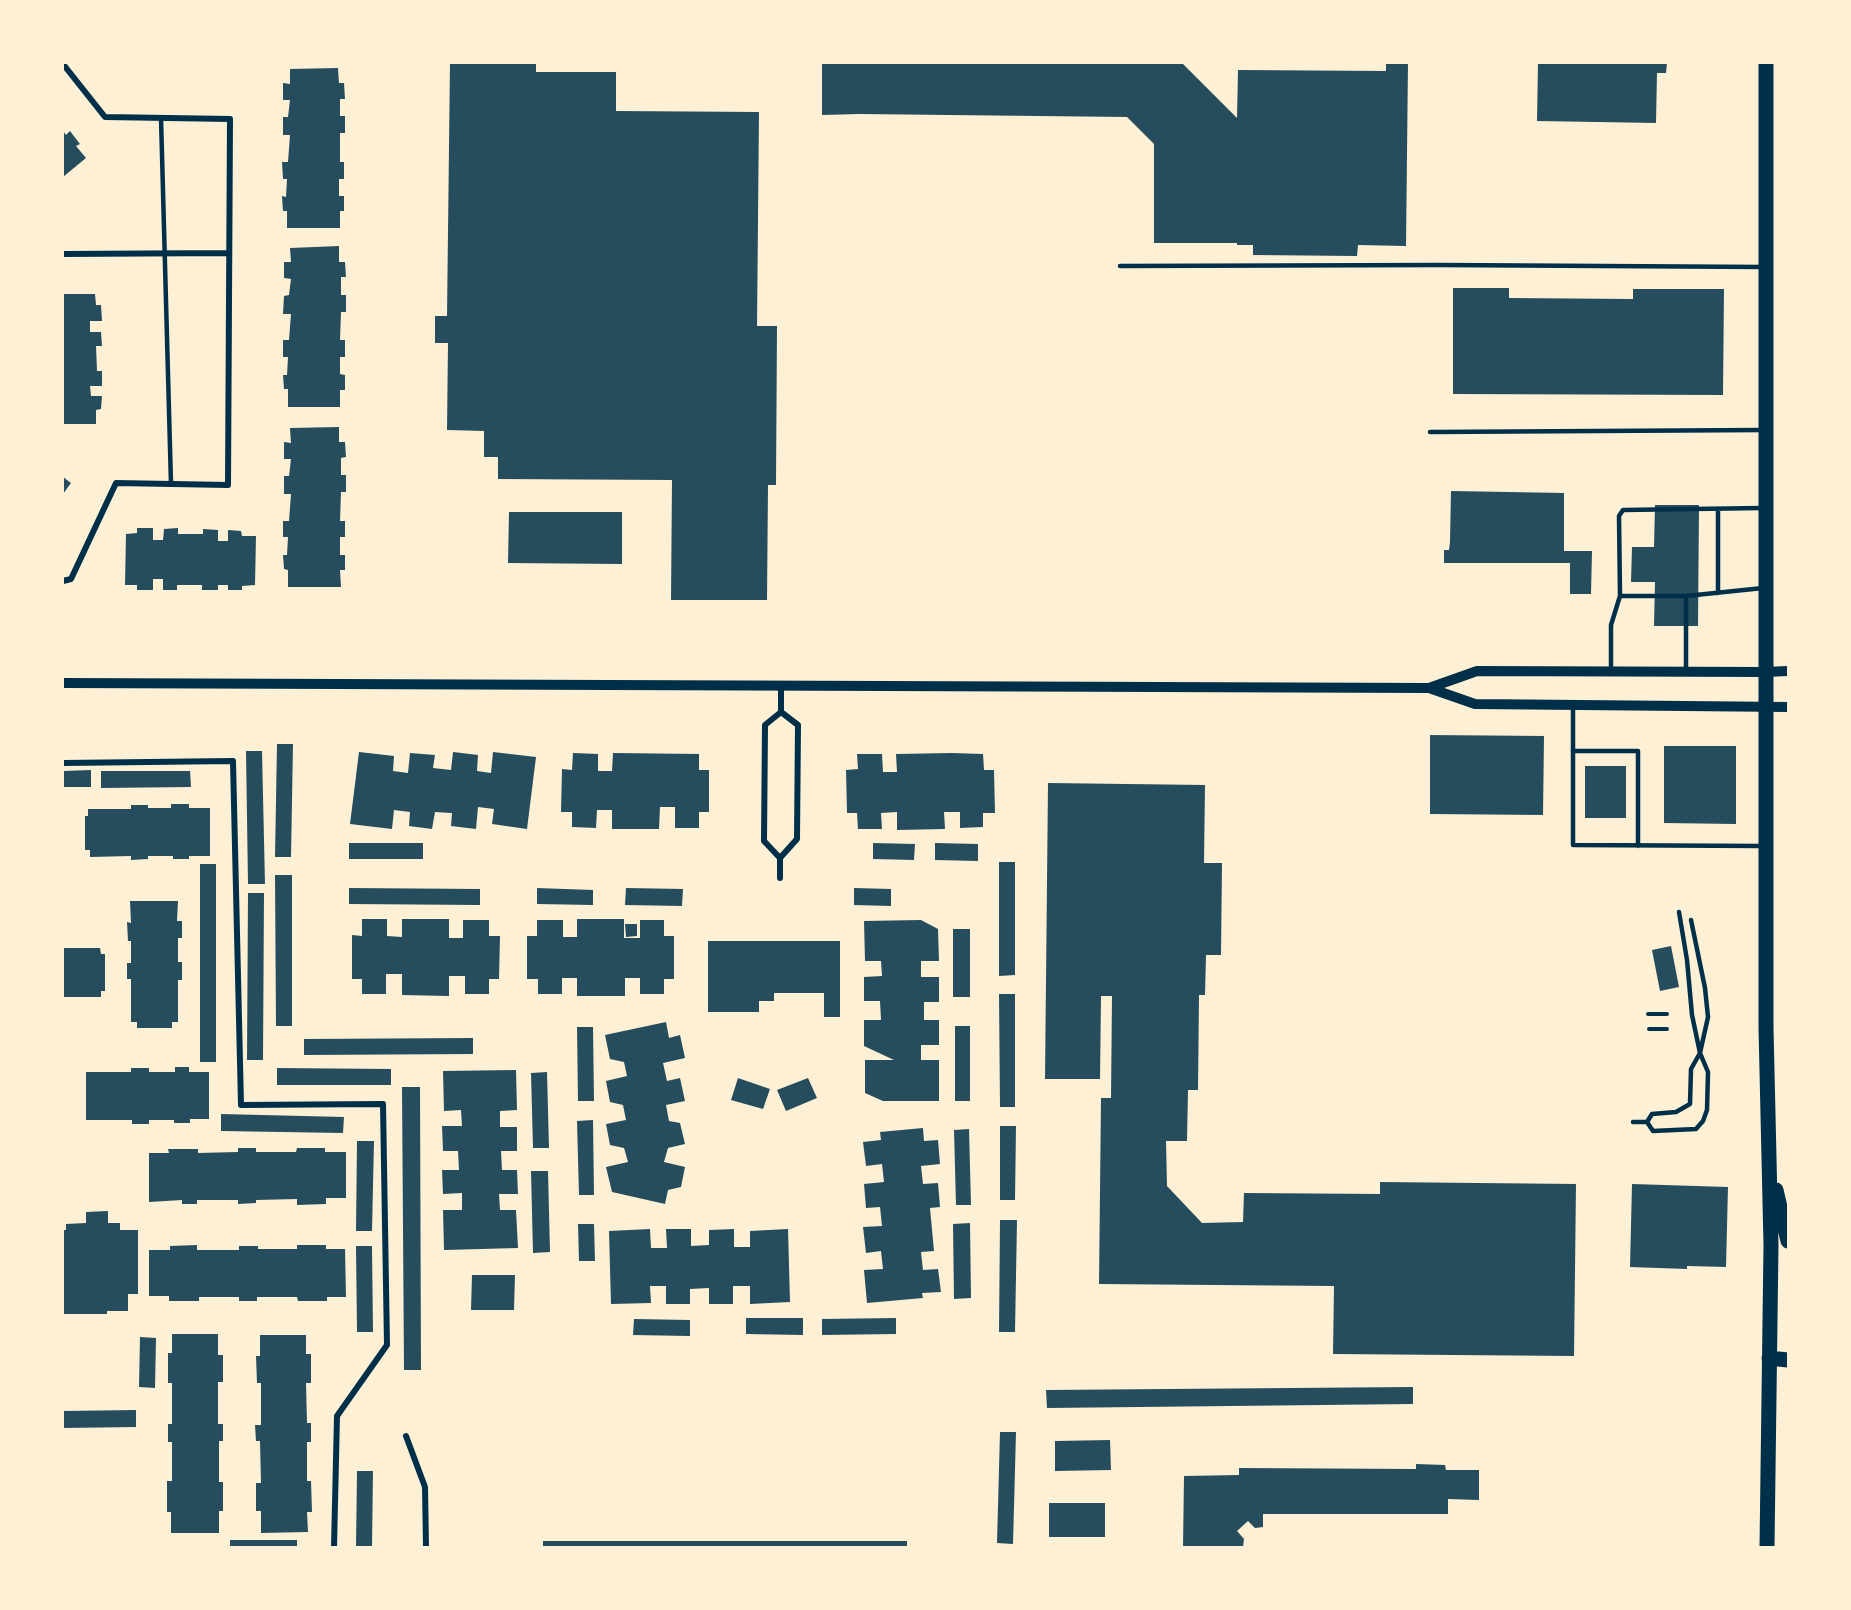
<!DOCTYPE html>
<style>
body{margin:0}
#map{position:relative;width:1851px;height:1610px;overflow:hidden;background:#fdf0d5;font-family:Karla,sans-serif}
canvas{display:block}
.frame{position:absolute;inset:0;border:64px solid #fdf0d5;pointer-events:none}
</style>
<div id="map">
<canvas width="1851" height="1610"></canvas>
<div class="frame"></div>
</div>
<script>
const ctx = document.querySelector('canvas').getContext('2d');
ctx.lineJoin = 'round';
function paint(path, color) {
  ctx.fillStyle = color;
  ctx.fill(path, 'evenodd');
}
function stroke(path, color, width, dash) {
  ctx.strokeStyle = color;
  ctx.lineWidth = width;
  ctx.lineCap = dash ? 'butt' : 'round';
  ctx.setLineDash(dash || []);
  ctx.stroke(path);
}
paint(new Path2D(`
 M450,63H536V72H616V111L759,112L757,326H777L776,485H768L767,600H671L672,480L498,479V457H484V431L447,430L448,343H435V316H447Z
 M822,63H1182L1237,118L1238,70L1386,71V63H1408L1406,246L1358,245L1357,256L1253,255V245H1237V243H1154V144L1127,117L860,114L822,115Z
 M1538,63H1667L1666,73H1657L1656,123L1537,121Z
 M338,68L339,83H344L345,99H340V116H345V133H340V162H344V179H339V196H344V211H340V228H287V211H283L282,196L286,197L287,179H283L282,162H288L290,135H283V117H288L290,100H283V83L290,84V69Z
 M63,131L66,135L70,131L80,144L76,146L86,158L63,177Z
 M339,246V262H345L346,277H341V295H346V312H341L340,340H345V357H340V374L345,375V390H340V407H288V389H284L283,375H287L288,357H283V340H289L291,314H283L284,296L289,295L291,279L284,278V262H291L290,248Z
 M1453,288H1509V298L1633,299V289H1724L1723,395L1453,394Z
 M63,294H95L96,305H101L102,321H90V332H101L102,346H96L97,371H102V386H90L91,396H102L101,409L96,410V424H63Z
 M339,427V442H345L346,457L341,458V475H346V492H341L340,521H345V537H340V555H345V570H340L341,587H288V570L284,569L283,555H287L288,537H283V521H289L291,494H284V476H289L291,459H284V442L291,443L290,428Z
 M63,477L71,483L63,494Z
 M1451,491L1564,493V551H1592L1591,594H1570V563H1444V550H1449L1450,542Z
 M1655,505H1699L1698,626H1654L1655,582H1631L1632,547H1654Z
 M509,512H622V564L508,563Z
 M137,528H153V540H163L164,529L178,528V534H203V529L218,530V541H228V530L241,531L242,536H256L255,585L242,586V590H228V585H218V590H202V585H177V590H163V579H153V590H137V585H125L126,534L137,533Z
 M1430,735L1544,736L1543,815L1430,814Z
 M277,744H293L291,857H275Z
 M1664,746H1736V824L1664,823Z
 M246,751H262L265,884H248Z
 M359,752L394,756L393,771L408,773L410,753L435,755L433,768L451,770L453,752L478,755L477,771L491,773L493,752L536,757L527,829L492,824L494,809L478,807L476,829L451,826L452,813L435,812L432,829L409,826L410,812L394,810L392,829L350,824Z
 M573,753L598,754V771H612L613,753L699,754V770H709V812H699V828H675V807H660L659,829H612V810H597L596,828L572,827V812H561L562,769L572,770Z
 M952,753L983,754L984,770H994L995,813H983V827L960,828V812H944L945,829L897,830V812L881,813L882,829H858L857,813H847L846,770L858,769L857,754H882L883,772H897L896,754Z
 M1585,766H1626V818H1585Z
 M91,770V787H63V771Z
 M101,771H190L191,787L101,788Z
 M1048,783L1205,785L1204,863H1222L1221,955H1206L1205,995H1199L1198,1090H1188L1187,1141H1166L1167,1186L1202,1223L1243,1222L1244,1193L1380,1194V1182L1576,1184L1574,1356L1333,1354L1334,1286L1099,1284L1101,1098H1111L1112,996H1101L1100,1079H1045Z
 M171,804H189V808H210V856H189V859H173V856H148V859L131,860V856L90,857V850H85V816H88V809H131V805H148V808H171Z
 M349,843H423V859H349Z
 M873,843L915,844L914,860L873,859Z
 M935,843L978,844V861L935,860Z
 M999,862H1015V975L999,976Z
 M200,864H216V1062H200Z
 M275,875H292V1026H276Z
 M349,888L480,889V905L349,904Z
 M537,888L593,890V905L537,904Z
 M626,888L683,889L682,906L625,905Z
 M854,888L891,889V906L854,905Z
 M248,893H264L263,1060H247Z
 M130,901H178L177,921H182V938H178V962H182V980H178V1022H172V1028H137V1022H131V979H127V963H131V941H128L127,922L131,923Z
 M362,919H387V936L402,937V919H449V938H463V920H489V936H500L499,979H489V994H465V976H449V996L402,995V974H386V994H362V979H352V935L362,936Z
 M577,919H624V938H640V920H664V936H674V979H664V994H640V978H625V996H577V978H562V994H538V979H527V936H537V920H563V937H577Z
 M921,920L938,929L939,961H921V977H939V1002H924V1020H939V1045H921V1060H939V1101H883L865,1093V1060H894L864,1046V1020H881L880,1001H864V977L882,976L881,961H865L864,921Z
 M625,924H637V936L626,937Z
 M953,929H970V997H953Z
 M708,941H840V1017H824V993H774V1001H759V1012H708Z
 M1671,946L1679,987L1660,991L1652,950Z
 M63,948H100L101,954H105V991H101V997H63Z
 M999,994H1015V1107H1000Z
 M666,1022L669,1038L680,1035L685,1058L663,1063L667,1081L680,1078L685,1101L666,1105L669,1121L680,1123L685,1144L668,1148L664,1162L685,1167L681,1187L668,1190L665,1204L612,1192L606,1167L628,1162L624,1148L610,1145L606,1124L626,1120L623,1105L610,1102L606,1081L627,1076L624,1062L610,1059L605,1035Z
 M955,1026H970V1101H955Z
 M577,1027H593L594,1101H578Z
 M473,1038V1054L304,1055V1039Z
 M175,1067H189V1072H209V1119H190V1123H174V1120H149V1124H132V1120H86V1072H131V1068H149V1072H175Z
 M277,1068L391,1069V1085H277Z
 M516,1070L517,1110L500,1111V1127H517V1151H501L502,1170H517L518,1194H499L500,1210H516L518,1248L444,1250L443,1210H462V1193L443,1194L442,1170H459L458,1151H443L442,1126H462L461,1110L444,1111L443,1071Z
 M547,1072L549,1148H533L531,1073Z
 M738,1078L770,1089L763,1109L731,1100Z
 M808,1078L817,1098L786,1111L777,1090Z
 M402,1087H420L421,1370H404Z
 M221,1114L344,1117L343,1133L221,1131Z
 M593,1120L594,1195H579L577,1121Z
 M1000,1126H1016L1015,1200H1000Z
 M923,1128L924,1141L938,1140L940,1164L921,1166L923,1184L938,1183L940,1207L930,1208L934,1251L921,1252L923,1270L938,1269L941,1292L922,1293L923,1298L867,1303L864,1270L883,1269L881,1251L866,1253L863,1227L882,1226L880,1207L866,1208L864,1184L884,1182L882,1164L866,1166L863,1142L881,1140L880,1132Z
 M969,1129L971,1205H956L954,1130Z
 M357,1141H374L372,1231H356Z
 M238,1148H256V1152H296L297,1148H325V1152H346V1198H326V1204L297,1205V1199L256,1200V1203L238,1204V1200H197V1204H182V1200L149,1202V1153H169L168,1149H198V1153L238,1152Z
 M531,1171H548L550,1252L533,1253Z
 M1632,1184L1728,1187L1726,1267L1687,1266V1269L1630,1267Z
 M108,1211V1223H120V1230H138V1294H128V1311H107V1314H63V1230H66V1224L86,1223V1212Z
 M1000,1220H1017L1015,1332H999Z
 M970,1223L971,1298L954,1299L953,1224Z
 M578,1224H594L595,1261H579Z
 M650,1229L651,1248H667L666,1229H691V1246L709,1245V1230L734,1229V1247H750V1231L788,1229L790,1302L750,1304V1286H733V1304H709V1288L690,1289V1304H666V1286H650L651,1303L611,1304L609,1231Z
 M197,1245V1250H239V1246H258V1249H297V1245H326V1249H345L346,1297H327V1301H298L297,1297H257V1301H239V1297H199V1301H169V1296H149V1250H170V1246Z
 M356,1246H372L373,1332H357Z
 M472,1275H515L514,1310H471Z
 M746,1318H803V1335L746,1334Z
 M896,1318V1334L822,1335V1319Z
 M634,1319L690,1320V1336L633,1335Z
 M172,1334H218V1355H223V1382H218V1424H223V1441H219V1482H223V1511H219V1533H171V1512H167V1481H172V1442H168V1424H172V1383H168V1353H172Z
 M260,1335H306V1354H311V1383H306L307,1423H311V1442H307V1481H311L312,1512H307L308,1532L261,1533V1511H256V1483H261L260,1441H256L255,1425H261V1383H257L256,1356H260Z
 M140,1337L156,1338L155,1388L139,1387Z
 M1413,1387V1404L1047,1408L1046,1390Z
 M136,1410V1427L63,1428V1411Z
 M1000,1432H1016L1013,1544L997,1543Z
 M1110,1440L1111,1470L1055,1471V1441Z
 M1416,1464L1445,1465L1446,1470H1479V1500L1448,1499V1514H1263V1527L1255,1528L1248,1521L1237,1531L1244,1539L1243,1547H1183L1184,1476L1239,1475V1468L1416,1469Z
 M357,1471H373L372,1547H356Z
 M1049,1503H1105V1537H1049Z
 M230,1540H297V1547H230Z
 M543,1541H907V1547H543Z`), '#264d5e');
stroke(new Path2D(`
 M1648,1014H1667
 M1649,1029H1667`), '#003049', 4);
stroke(new Path2D(`
 M161,118L171,484
 M1120,266L1440,265L1764,267
 M1430,432L1763,430
 M1762,508L1623,510L1619,516L1620,596H1686L1763,588
 M1718,593V509
 M1611,670V625L1620,596
 M1686,672V596
 M1573,707V845L1762,846
 M1573,751H1638V846
 M1633,1122H1647
 M1647,1122L1653,1131L1696,1129L1703,1121L1707,1110L1708,1072L1700,1053L1692,1015L1687,960L1679,912
 M1647,1122L1652,1114L1676,1112L1690,1104L1691,1069L1700,1053L1708,1017L1705,988L1691,920`), '#003049', 4.5);
stroke(new Path2D(`
 M63,64L105,117L230,119L228,485L116,483L71,579L63,581
 M63,254L228,253
 M781,686V712
 M63,763L233,761L241,1105L383,1104L387,1345L337,1416L334,1547
 M780,858L764,841L765,725L781,712
 M780,878V858L797,839L798,725L781,712
 M406,1436L425,1487L426,1547`), '#003049', 6);
stroke(new Path2D(`
 M63,683L1429,688L1475,704L1788,707
 M1429,688L1477,671L1765,672L1788,671`), '#003049', 10);
stroke(new Path2D(`
 M1766,63V1028L1771,1245L1767,1547
 M1776,1190L1788,1241
 M1769,1358L1788,1360`), '#003049', 15);
</script>
